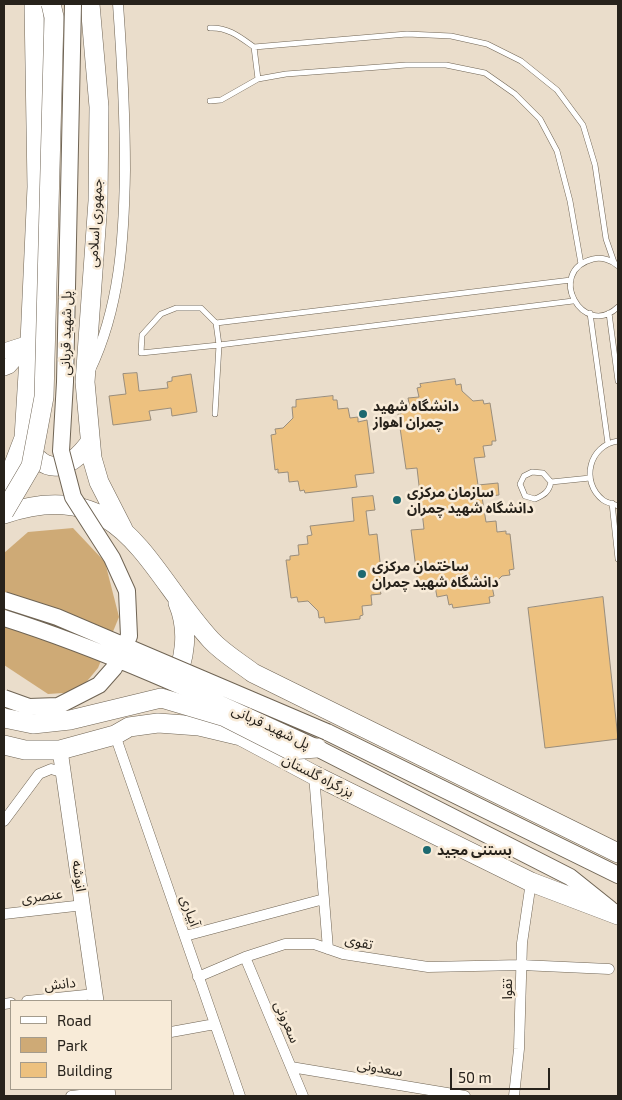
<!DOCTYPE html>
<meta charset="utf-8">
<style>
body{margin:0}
#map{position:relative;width:622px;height:1100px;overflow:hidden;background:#eaddcb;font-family:"Exo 2",sans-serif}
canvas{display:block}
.frame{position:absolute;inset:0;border:5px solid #27221b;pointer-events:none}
.legend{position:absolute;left:10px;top:1000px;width:162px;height:90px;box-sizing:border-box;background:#f8ebd8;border:1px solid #a49b8c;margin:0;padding:6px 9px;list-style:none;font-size:15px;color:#27221b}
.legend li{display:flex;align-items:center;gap:10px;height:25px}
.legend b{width:25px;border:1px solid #a49b8c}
.scale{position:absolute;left:450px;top:1068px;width:100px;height:22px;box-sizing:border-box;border:2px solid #27221b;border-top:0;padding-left:6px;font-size:15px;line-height:18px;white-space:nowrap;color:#27221b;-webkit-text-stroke:4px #f8ebd8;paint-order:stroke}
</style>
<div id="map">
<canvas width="622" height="1100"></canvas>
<div class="frame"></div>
<ul class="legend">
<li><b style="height:6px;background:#fff"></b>Road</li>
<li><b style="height:14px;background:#ceaa76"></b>Park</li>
<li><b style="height:14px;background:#edc17f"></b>Building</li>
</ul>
<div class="scale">50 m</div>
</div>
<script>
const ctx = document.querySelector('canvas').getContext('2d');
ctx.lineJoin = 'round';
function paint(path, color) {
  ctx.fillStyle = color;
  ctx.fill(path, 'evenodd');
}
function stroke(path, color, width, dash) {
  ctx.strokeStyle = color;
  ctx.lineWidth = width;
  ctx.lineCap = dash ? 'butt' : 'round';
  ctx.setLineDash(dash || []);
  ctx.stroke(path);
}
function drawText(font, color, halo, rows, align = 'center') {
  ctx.font = font + ' "Exo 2","Noto Sans Arabic",sans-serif';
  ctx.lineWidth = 5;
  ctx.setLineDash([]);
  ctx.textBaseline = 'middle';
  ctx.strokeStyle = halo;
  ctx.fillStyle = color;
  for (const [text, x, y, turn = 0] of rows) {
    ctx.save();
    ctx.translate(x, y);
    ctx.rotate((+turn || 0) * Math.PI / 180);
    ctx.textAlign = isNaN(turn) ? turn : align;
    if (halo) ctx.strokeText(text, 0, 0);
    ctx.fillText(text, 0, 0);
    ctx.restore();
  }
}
paint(new Path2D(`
 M73,528L105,562L119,617L98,668L78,692L48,694L4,665V553L28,532Z`), '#ceaa76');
const building = new Path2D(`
 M137,373L139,391L168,388L167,382L172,381V377L191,374L197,412L172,416L171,408L149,411L151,420L113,425L109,396L126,394L123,374Z
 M455,379L456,385L461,384L462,391L473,401L483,400L484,404L490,403L496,441H492V445L483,446L485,457L474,458L478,485L498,483L499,495L482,497L486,522L496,521L497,532L506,531V534H510L514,569L509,570L510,575L502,576L492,586L494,596L489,597L490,603L453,608L452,604L449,605L447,595L437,597L435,586L428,587L427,583L418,584L411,530L424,529L417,468L406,469L398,414H401L400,410L410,408L408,398L419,397L417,388L421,387L420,384Z
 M333,396V400H337L338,409L348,408L350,418L358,417V422L367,420L374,473L355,475L357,487L305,493L304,490L300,491L298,481L289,482L288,472L278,473V469L275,470L271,435L276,434L275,429L283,428L293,418L292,407H296V400Z
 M373,496L375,510L366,511L369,535L377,534L383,589L380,590L381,594L371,595L372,605L362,606L363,615L360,616V619L325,623L324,617L319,618L318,611L308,601L298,602L297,597L291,598L286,560H290V556L299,555L298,545L308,544L307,536L312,535L310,526L354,521L352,498Z
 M603,597L618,739L545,748L528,608Z`);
paint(building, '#edc17f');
stroke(building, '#998d7c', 1);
const lane = new Path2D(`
 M210,28C228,27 240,37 254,47L407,34L451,36L487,44L521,61L557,90L583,125L595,165L606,239L614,262
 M254,47L258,79
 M210,101L221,100L258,79L286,74L406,65H446L485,73L515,94L540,119L557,151L570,201L581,264
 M618,266C612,260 602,257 593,259C545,271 583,340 618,307
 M176,308H201L216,323L219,345L141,353L142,335L161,314Z
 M590,313L608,444
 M609,313L618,381
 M216,323L571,280
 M215,414L219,345L573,301
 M618,441C589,445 580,482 603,500C607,503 614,504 618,506
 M532,472L543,473L551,482C549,492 544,495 535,499L525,496L520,484L524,476Z
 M551,482L590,478
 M612,503L618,559`);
const street = new Path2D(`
 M90,370C120,307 124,239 125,170C125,114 122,59 118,4
 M115,735L240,1096
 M314,775L328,949
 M4,821L39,774L51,769L65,773
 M4,914L84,905
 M185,936L324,899
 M245,957L303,1096
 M198,977L245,957L285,944H314L343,954L428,967L521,965L609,969
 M27,1001L95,994
 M4,1004L11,1003
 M171,1032L215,1024
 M291,1067L465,1096
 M71,1096L107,1092
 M514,1096L519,1049L522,943L531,882`);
const secondary = new Path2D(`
 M4,351L29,343
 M4,368L9,366L30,342
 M60,750L96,1001
 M107,1089L108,1096`);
const primary = new Path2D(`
 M327,732L618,875
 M317,748L570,877L610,909`);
const highway = new Path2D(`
 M90,4L99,107L98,201L85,382L92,458L99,482L123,529
 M25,441C44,478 69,471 90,442
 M4,490L24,438L30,342L37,187L34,4
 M4,514C123,474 146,569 211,640C223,653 240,663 253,673L618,853
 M172,685C186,661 189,629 178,603
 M4,745L25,750H60L115,735L129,727L158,723L199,726L241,736L314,775L531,882L618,915`);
stroke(lane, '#6f6454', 6);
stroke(street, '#6f6454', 11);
stroke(secondary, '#6f6454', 16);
stroke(primary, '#6f6454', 18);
stroke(highway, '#6f6454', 20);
stroke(lane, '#fff', 5);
stroke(street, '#fff', 10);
stroke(secondary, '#fff', 15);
stroke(primary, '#fff', 16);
stroke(highway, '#fff', 19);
const primaryBridge = new Path2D(`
 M4,600L57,617L327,732
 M4,618C111,652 215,701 317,748
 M4,698L29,707L58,706L99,685L114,668L129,636L127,591L112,558L73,497L61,451L65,382L73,4`);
const highwayBridge = new Path2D(`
 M4,512L31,466L44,397L54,17L51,4
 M4,718L33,724L70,720L161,698L225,717L290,750L317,748`);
stroke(primaryBridge, '#6f6454', 18, []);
stroke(highwayBridge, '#6f6454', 20, []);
stroke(primaryBridge, '#fff', 16);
stroke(highwayBridge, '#fff', 19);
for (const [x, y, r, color] of [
 [363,414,5,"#1d6970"],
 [397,500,5,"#1d6970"],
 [362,574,5,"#1d6970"],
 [427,850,5,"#1d6970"]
]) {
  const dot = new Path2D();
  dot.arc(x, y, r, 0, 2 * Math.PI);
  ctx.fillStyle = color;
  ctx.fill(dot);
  stroke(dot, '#f8ebd8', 2);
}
drawText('14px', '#27221b', '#f8ebd8', [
 ["جمهوری اسلامی",95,223,-87],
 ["پل شهید قربانی",66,333,-89],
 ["پل شهید قربانی",271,727,25],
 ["بزرگراه گلستان",318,776,27],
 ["انوشه",79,876,82],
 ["عنصری",42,896,-7],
 ["آبیاری",190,911,71],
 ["تقوی",359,942,12],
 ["دانش",60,984,-6],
 ["تقوا",507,989,-90],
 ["سعرونی",287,1022,67],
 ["سعدونی",380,1068,10]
]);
drawText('bold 14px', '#27221b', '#f8ebd8', [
 ["دانشگاه شهید",373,406],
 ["چمران اهواز",373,422],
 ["سازمان مرکزی",407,492],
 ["دانشگاه شهید چمران",407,508],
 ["ساختمان مرکزی",372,566],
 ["دانشگاه شهید چمران",372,582],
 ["بستنی مجید",437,850]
], 'left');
</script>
